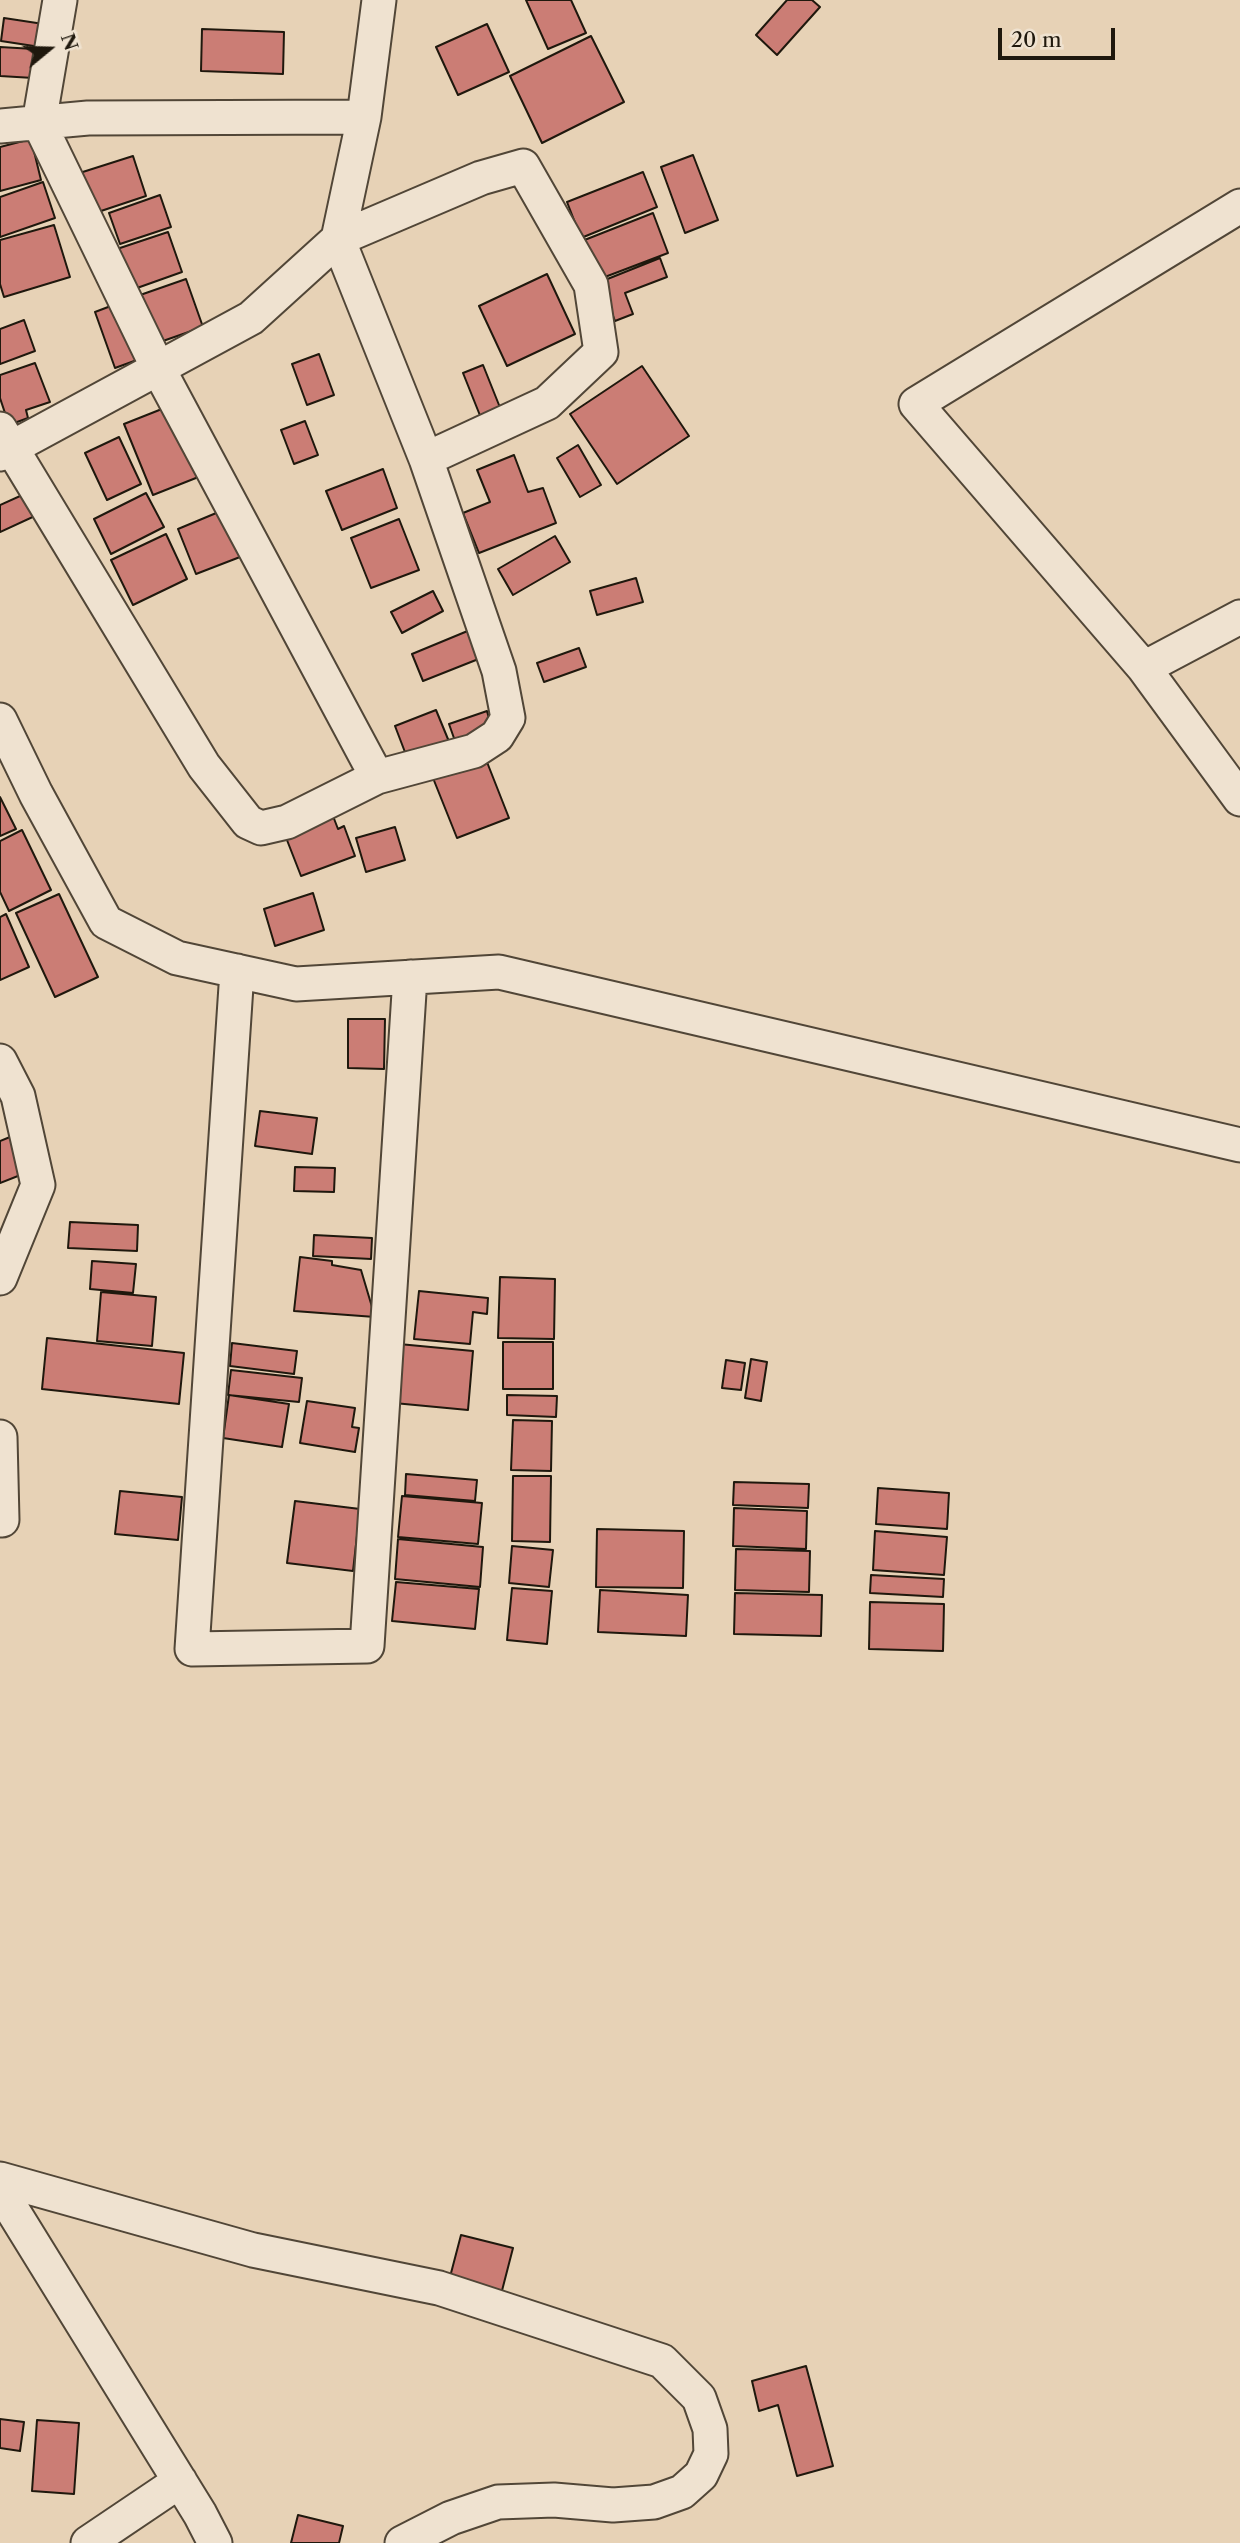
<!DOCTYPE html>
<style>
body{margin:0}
#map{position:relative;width:1240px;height:2543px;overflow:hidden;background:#e7d2b6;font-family:"Libre Caslon Text",serif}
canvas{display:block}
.north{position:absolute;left:14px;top:14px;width:70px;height:70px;-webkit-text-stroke:5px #efe2d0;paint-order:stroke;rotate:71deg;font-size:19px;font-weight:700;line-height:28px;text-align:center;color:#1f180d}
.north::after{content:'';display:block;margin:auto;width:24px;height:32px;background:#1f180d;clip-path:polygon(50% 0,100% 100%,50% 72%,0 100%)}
.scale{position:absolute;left:998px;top:28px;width:117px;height:32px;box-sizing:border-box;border:4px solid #1f180d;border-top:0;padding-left:9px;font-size:21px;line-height:24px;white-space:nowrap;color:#1f180d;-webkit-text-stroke:5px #efe2d0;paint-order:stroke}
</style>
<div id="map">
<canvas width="1240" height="2543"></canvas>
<div class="north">N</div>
<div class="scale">20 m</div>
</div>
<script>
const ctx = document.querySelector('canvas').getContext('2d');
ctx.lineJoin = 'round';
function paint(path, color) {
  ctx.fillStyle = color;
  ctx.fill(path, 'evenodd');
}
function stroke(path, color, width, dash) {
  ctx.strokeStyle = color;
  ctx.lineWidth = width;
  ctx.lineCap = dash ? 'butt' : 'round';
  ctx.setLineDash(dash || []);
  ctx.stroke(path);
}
const building = new Path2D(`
 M526,0H571L586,33L548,49Z
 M787,0H812L820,7L777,55L756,35Z
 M4,18L50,25L47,48L1,41Z
 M487,24L509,72L458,95L436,47Z
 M202,29L284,32L283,74L201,71Z
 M591,36L624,102L542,143L510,76Z
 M0,47L51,50L50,79L0,76Z
 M31,139L41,180L0,191V147Z
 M693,155L718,220L685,233L661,167Z
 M133,156L146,196L80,218L67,177Z
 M643,172L657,207L581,238L567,202Z
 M43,182L55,218L0,237V197Z
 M160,195L171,227L120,244L109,213Z
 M653,213L668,253L597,280L582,241Z
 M54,225L70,277L4,297L0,284V240Z
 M168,232L182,272L123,293L108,252Z
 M660,258L667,277L625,293L633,314L615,321L600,282Z
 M547,274L575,334L507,366L479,306Z
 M186,279L203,327L140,349L123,301Z
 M116,304L137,360L115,368L95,312Z
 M24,320L35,351L0,364V329Z
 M319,354L334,395L307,405L292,364Z
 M35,363L50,402L26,410L28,418L9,425L0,398V375Z
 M483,365L501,410L481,418L463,373Z
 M642,366L689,436L617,484L570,414Z
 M177,403L206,474L153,495L124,424Z
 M305,421L318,455L294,464L281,430Z
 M119,437L141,484L107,500L85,453Z
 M578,445L601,485L580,497L557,458Z
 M514,455L528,492L543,488L556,523L479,553L463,513L490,502L477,470Z
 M383,469L397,508L342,530L326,491Z
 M40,487L50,509L0,532V505Z
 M146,493L164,527L111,554L94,519Z
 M221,511L240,557L196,574L178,529Z
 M399,519L419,570L371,588L351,538Z
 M166,534L187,579L133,605L111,560Z
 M555,536L570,562L513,595L498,569Z
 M636,578L643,602L597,615L590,591Z
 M433,591L443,611L402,633L391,612Z
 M470,630L481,658L423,681L412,654Z
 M579,648L586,667L544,682L537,663Z
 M436,710L450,744L408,760L395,726Z
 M487,711L492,730L455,741L449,724Z
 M485,757L509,818L457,838L433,778Z
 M0,797L16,829L0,836Z
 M333,816L338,829L344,826L355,856L301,876L285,835Z
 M395,827L405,860L366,872L356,838Z
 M22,830L51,890L9,911L0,892V841Z
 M313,893L324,930L275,946L264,909Z
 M59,894L98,977L55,997L16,913Z
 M6,914L29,967L0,980V917Z
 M348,1019H385L384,1069L348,1068Z
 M260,1111L317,1118L312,1154L255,1146Z
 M10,1137L23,1174L0,1183V1141Z
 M295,1167L335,1168L334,1192L294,1191Z
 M70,1222L138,1225L137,1251L68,1248Z
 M314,1235L372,1238L371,1259L313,1256Z
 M300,1257L332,1261V1265L361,1270L375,1317L294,1311Z
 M92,1261L136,1264L133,1293L90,1289Z
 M500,1277L555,1279L554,1339L498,1338Z
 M419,1291L488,1298L487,1314L473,1312L470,1344L414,1339Z
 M101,1292L156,1297L152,1346L97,1341Z
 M47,1338L184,1353L179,1404L42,1389Z
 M503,1342H553V1389H503Z
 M232,1343L297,1351L294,1374L230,1366Z
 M399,1344L473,1351L468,1410L394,1403Z
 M751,1359L767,1362L761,1401L745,1398Z
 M726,1360L745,1363L741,1390L722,1388Z
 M231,1370L302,1378L299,1402L228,1395Z
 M229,1395L289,1404L282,1447L223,1438Z
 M507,1395L557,1396L556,1417L507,1415Z
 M307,1401L355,1408L352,1427L359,1428L355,1452L300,1443Z
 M513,1420L552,1421L551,1471L511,1470Z
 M406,1474L477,1480L475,1501L405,1495Z
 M513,1476H551L550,1542L512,1541Z
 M734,1482L809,1484L808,1508L733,1505Z
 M878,1488L949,1493L947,1529L876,1524Z
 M120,1491L182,1497L178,1540L115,1534Z
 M402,1496L482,1503L478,1544L398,1537Z
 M295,1501L360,1509L353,1571L287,1563Z
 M734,1508L807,1511L806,1549L733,1546Z
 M597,1529L684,1531L683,1588L596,1587Z
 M875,1531L947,1537L944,1575L873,1570Z
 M398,1539L483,1547L480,1587L395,1579Z
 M512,1546L553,1550L549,1587L509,1583Z
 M736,1549L810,1551L809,1592L735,1590Z
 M871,1575L944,1579L943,1597L870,1593Z
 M396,1582L479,1589L475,1629L392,1621Z
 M512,1588L552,1591L547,1644L507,1640Z
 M600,1590L688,1595L686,1636L598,1632Z
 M735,1593L822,1595L821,1636L734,1634Z
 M870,1602L944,1604L943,1651L869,1649Z
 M461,2235L513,2248L497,2310L445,2296Z
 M806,2366L833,2466L797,2476L778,2405L759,2411L752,2381Z
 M0,2419L24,2422L20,2451L0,2448Z
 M37,2420L79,2423L74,2494L32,2491Z
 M298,2515L343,2526L339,2543H291Z`);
paint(building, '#cb7d75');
stroke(building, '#1f180d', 2);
const minor = new Path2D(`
 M60,0L39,123L158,368L377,777
 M0,126L88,118L364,117
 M1240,206L916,404L1144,668L1240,799
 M0,429L204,766L248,822L261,828L287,822L377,777L474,751L497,736L508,718L499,671L426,459L338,239L481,178L523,166L591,285L601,352L547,403L426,459
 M0,454L251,318L338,239L364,117L379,0
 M1144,668L1240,617
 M0,720L36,794L106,922L177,958L296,984L499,972L1240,1145
 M237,971L192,1649L367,1646L410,977
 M0,1061L18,1096L38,1185L0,1278
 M0,1437L2,1520
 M0,2179L253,2250L439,2288L662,2361L699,2398L710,2429L711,2454L701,2475L682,2492L654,2502L613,2505L554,2500L498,2502L451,2518L402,2543
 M0,2190L200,2514L215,2543
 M88,2543L180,2481`);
stroke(minor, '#514637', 37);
stroke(minor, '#efe2d0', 33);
</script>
